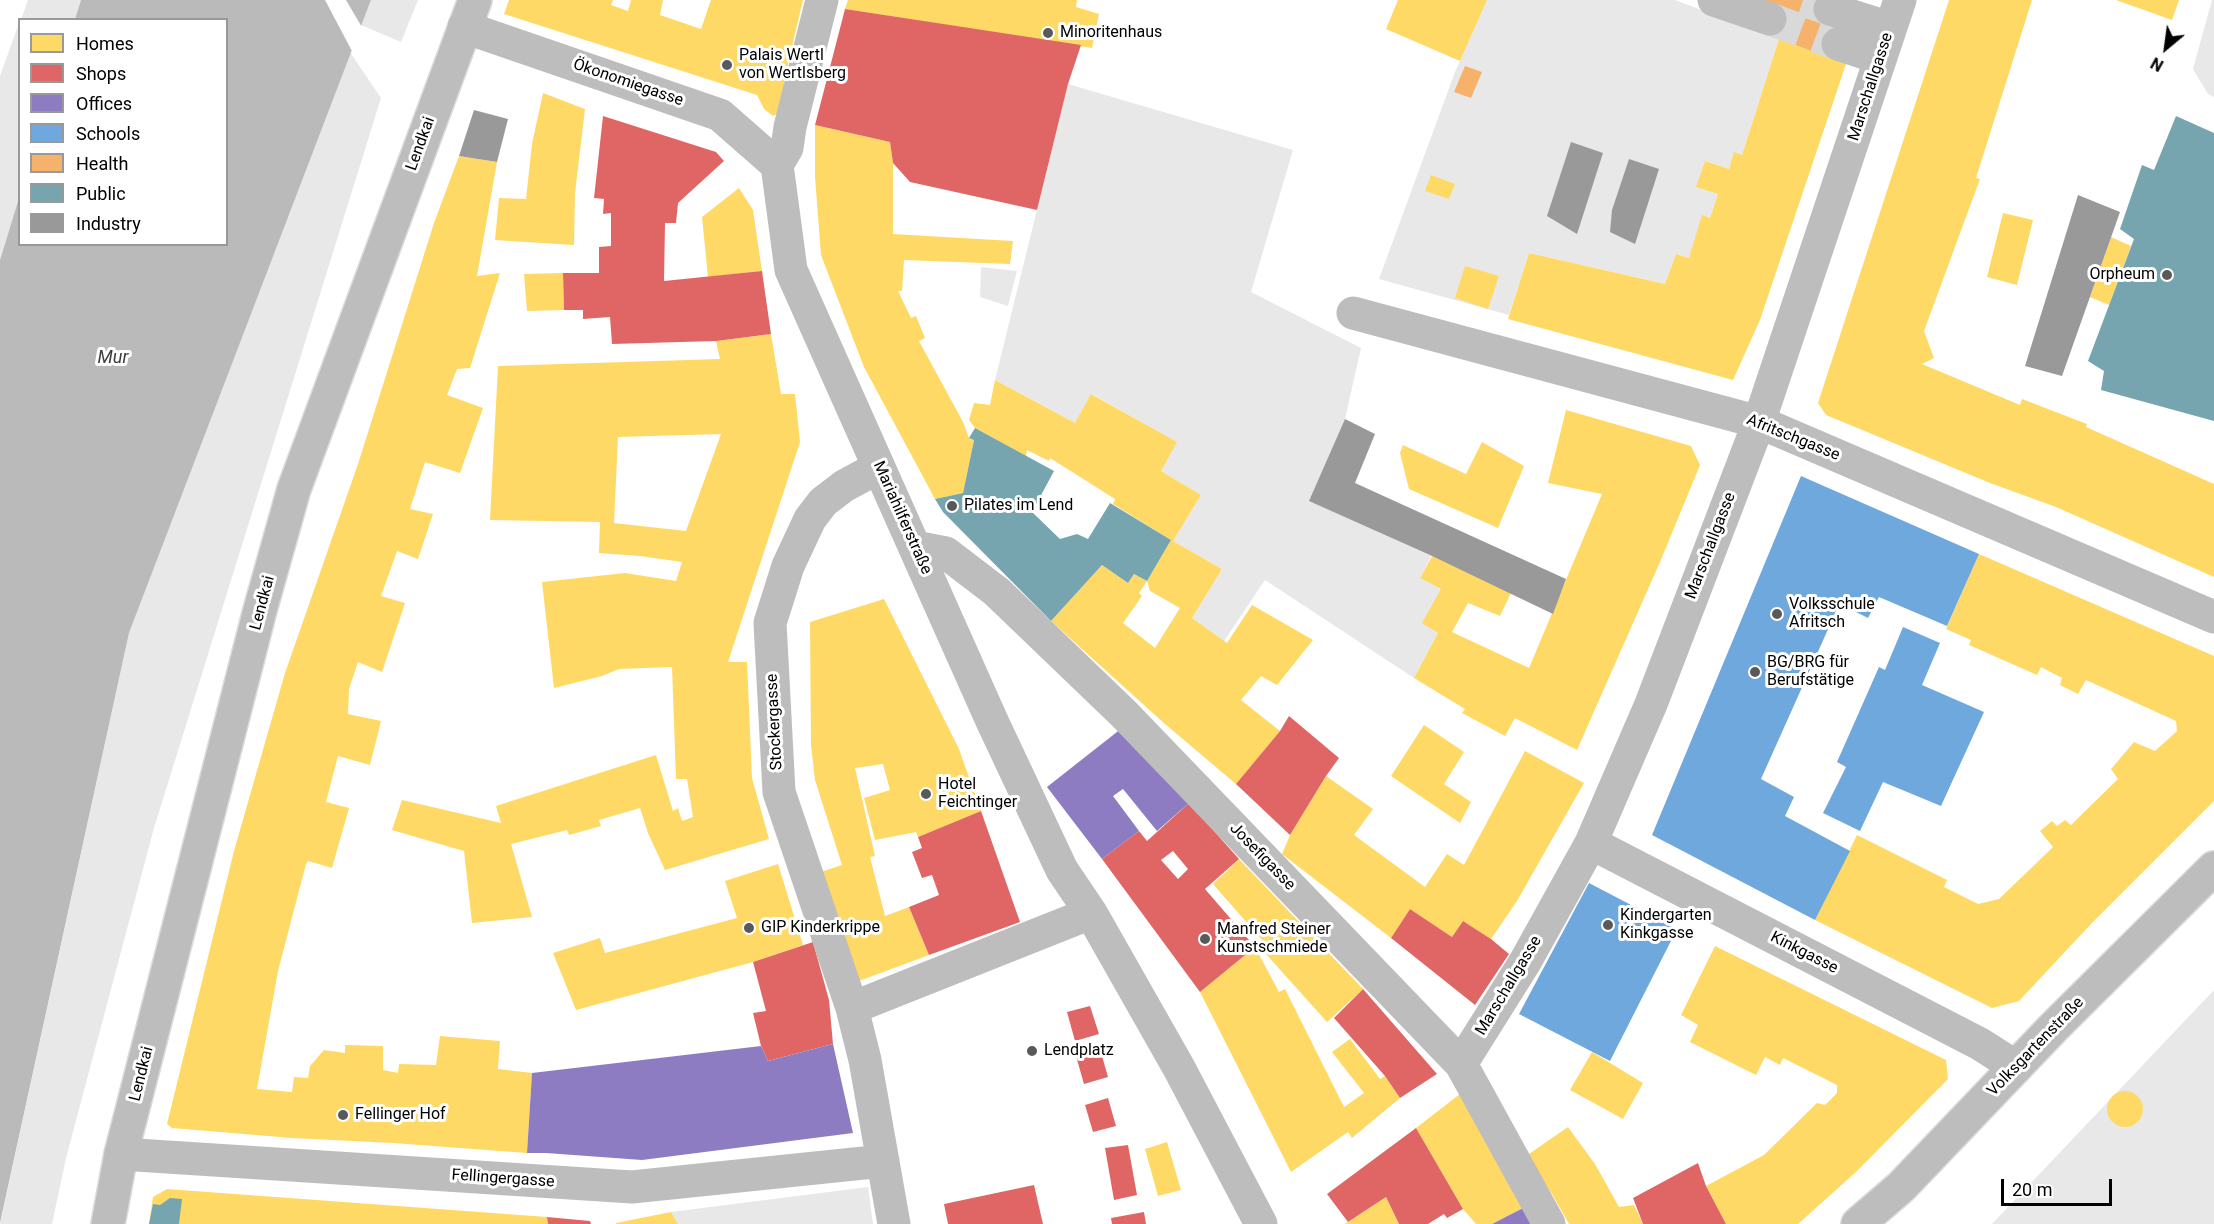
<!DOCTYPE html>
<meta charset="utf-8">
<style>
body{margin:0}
#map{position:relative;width:2214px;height:1224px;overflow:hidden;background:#fff;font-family:Roboto,sans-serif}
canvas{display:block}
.legend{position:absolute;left:18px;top:18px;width:210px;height:228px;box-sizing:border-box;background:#fff;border:2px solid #999;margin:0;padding:8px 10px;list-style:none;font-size:18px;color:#000}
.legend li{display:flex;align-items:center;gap:12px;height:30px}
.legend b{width:30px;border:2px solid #999}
.north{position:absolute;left:2136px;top:18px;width:60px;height:60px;-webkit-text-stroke:4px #fff;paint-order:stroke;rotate:209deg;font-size:16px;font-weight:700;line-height:24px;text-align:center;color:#000}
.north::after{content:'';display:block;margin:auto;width:21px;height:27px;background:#000;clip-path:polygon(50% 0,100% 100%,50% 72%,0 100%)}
.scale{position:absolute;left:2001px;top:1179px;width:111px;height:27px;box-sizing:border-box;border:3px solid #000;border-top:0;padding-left:8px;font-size:18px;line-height:21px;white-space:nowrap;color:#000;-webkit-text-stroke:4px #fff;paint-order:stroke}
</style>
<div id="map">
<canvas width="2214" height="1224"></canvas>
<ul class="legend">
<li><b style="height:16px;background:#ffd966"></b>Homes</li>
<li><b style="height:16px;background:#e06666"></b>Shops</li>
<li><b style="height:16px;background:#8e7cc3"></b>Offices</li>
<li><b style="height:16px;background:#6fa8dc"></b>Schools</li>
<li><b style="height:16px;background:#f6b26b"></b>Health</li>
<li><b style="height:16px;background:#76a5af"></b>Public</li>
<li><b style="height:16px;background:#999"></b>Industry</li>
</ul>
<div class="north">N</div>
<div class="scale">20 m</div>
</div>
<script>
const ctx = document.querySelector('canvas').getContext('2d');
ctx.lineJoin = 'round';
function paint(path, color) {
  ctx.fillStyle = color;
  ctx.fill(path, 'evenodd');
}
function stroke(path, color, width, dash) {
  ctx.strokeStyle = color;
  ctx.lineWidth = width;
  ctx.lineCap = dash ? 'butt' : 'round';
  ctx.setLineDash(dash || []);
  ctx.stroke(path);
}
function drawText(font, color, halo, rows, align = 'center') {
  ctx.font = font + ' Roboto,sans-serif';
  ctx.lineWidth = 6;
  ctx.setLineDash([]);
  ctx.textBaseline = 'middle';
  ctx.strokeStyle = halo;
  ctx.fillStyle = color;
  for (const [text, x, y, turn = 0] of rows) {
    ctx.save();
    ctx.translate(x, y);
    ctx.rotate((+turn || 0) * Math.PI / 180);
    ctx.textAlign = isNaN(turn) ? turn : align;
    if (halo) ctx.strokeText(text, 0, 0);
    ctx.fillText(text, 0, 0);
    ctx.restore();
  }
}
paint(new Path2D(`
 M28,0H81L75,19L21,20Z
 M371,0H418L401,42L361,25Z
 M1487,0H1675L1779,39L1742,155L1734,153L1729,169L1705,161L1697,187L1718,194L1710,218L1689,258L1676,254L1665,284L1529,253L1509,315L1379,279L1455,72Z
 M2212,0H2214V97L2208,94L2193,69Z
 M19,23V198L0,260V76Z
 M350,52L381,98L154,828L66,1158L52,1224H0L129,633Z
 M1068,84L1293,150L1251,292L1361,348L1345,419L1310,501L1431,556L1420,578L1441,589L1438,633L1414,678L1265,580L1224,641L1192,618L1222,569L1173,541L1201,495L1161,471L1176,442L1092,394L1075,423L995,380Z
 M981,267L1017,271L1008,306L980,297Z
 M2214,990V1224H1992Z
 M868,1187L873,1224H678L671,1212Z`), '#e8e8e8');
paint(new Path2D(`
 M81,0H371L129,633L0,1223V260L19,198L20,244H226V20L75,19Z`), '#bababa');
paint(new Path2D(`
 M325,0H346L363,29L353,53Z`), '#fff');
paint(new Path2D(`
 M509,0H613L611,5L628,11L631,0H663L660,15L701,29L711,0H803L784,81L788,100L784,111L773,116L764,109L757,95L504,14Z
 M848,0H1077L1076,7L1099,14L1092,48L845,9Z
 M1398,0H1487L1460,61L1386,29Z
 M1949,0H2032L1976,178L1980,179L1924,331L1934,358L1922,364L2020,405L2022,399L2087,424L2086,427L2214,484V577L2056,507L1990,483L1826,415L1818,403Z
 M2116,0H2179L2172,20Z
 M1779,39L1846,64L1760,320L1733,380L1508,319L1529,253L1665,284L1676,254L1689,258L1702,215L1710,218L1718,194L1696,187L1705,161L1729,169L1734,152L1742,155Z
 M543,93L585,109L575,193L574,245L495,240L499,198L526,199L532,144Z
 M815,125L890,142L893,163V234L1013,241L1010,264L904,260L902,291H898L911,318L916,316L925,338L919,341L963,422L969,438L974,440L963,493L935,499L864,367L821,255L815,177Z
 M459,156L497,162L477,276L500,273L470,368L457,369L447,395L483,408L460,473L425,462L410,509L433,514L418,559L397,551L381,596L405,603L382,672L358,662L349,689L348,714L381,721L370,765L338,756L326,802L349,808L332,868L308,861L306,864L278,971L257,1089L292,1092L294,1077L308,1078L310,1066L324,1050L345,1053V1045L383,1046V1070L398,1073L399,1064L436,1065L440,1036L500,1041L498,1069L532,1073L527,1153L393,1143L292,1138L172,1128L167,1124L234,851L285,673L358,464L434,223Z
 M1431,175L1455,184L1449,199L1425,191Z
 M739,188L753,210L762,271L708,277L702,217Z
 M2003,213L2033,220L2017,285L1987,277Z
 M2111,237L2131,246L2109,305L2090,297Z
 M1465,266L1499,276L1488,309L1455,298Z
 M563,273L564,310L527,311L524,274Z
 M771,334L781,394H795L800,442L728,662H747L752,778L769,839L665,870L648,833L640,808L599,820L601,826L569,835L567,830L511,844L532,917L472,923L464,851L392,830L402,800L501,823L496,806L656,755L673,811L678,808L682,821L693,817L687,779H676L672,667L619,669L602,676L554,688L542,582L625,573L676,581L682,562L640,556L599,553L600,522L490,520L498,366L720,359L716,341ZM721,434L686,531L614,523L618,437Z
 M995,380L1075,423L1091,394L1177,442L1161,471L1201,495L1173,541L1222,569L1192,618L1227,643L1252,605L1313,640L1277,685L1261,676L1241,700L1280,731L1236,784L1165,724L1051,621L1102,565L1128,583L1134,574L1147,581L1139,593L1142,596L1123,623L1155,648L1180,608L1150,591L1147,581L1171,540L1113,504L1115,499L1050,458L1049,461L1027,450L1026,456L975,428L969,420L974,403L990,405Z
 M1566,410L1691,446L1700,465L1660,562L1577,750L1515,718L1505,736L1462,713L1465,709L1414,678L1438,633L1422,623L1441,589L1420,578L1432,556L1511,593L1500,616L1468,603L1452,632L1529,668L1602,494L1548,483Z
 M1482,442L1524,466L1498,528L1409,489L1400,453L1403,445L1466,474Z
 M1979,554L2214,656V801L2091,924L2019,1001L1992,1008L1815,920L1857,835L1947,880L1944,887L1978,904L1999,899L2053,847L2040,831L2052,821L2057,826L2065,820L2071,825L2118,779L2111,769L2134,742L2155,751L2177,731L2176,721L2086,680L2078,694L2060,685L2062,678L2041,667L2037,675L1969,645L1971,640L1946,629Z
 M884,599L959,749L981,811L918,837L916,832L875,840L864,798L890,790L883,764L855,768L875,856L870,857L885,916L909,907L929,955L859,981L818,873L842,865L815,780L811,745L810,622Z
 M1424,725L1464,752L1444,784L1471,802L1460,823L1391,776Z
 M1525,751L1584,783L1517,901L1491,939L1463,921L1452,937L1410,909L1391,938L1282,854L1290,835L1326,776L1373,809L1354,835L1425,887L1447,854L1464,865Z
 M1239,859L1363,989L1327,1022L1257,944L1262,940L1213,884Z
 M778,864L803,945L753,962L576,1010L553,953L600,938L605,953L737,918L725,881Z
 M1715,946L1946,1060L1948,1079L1856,1172L1798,1224H1726L1706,1186L1764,1155L1817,1103L1825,1105L1837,1093V1085L1783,1058L1780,1065L1765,1057L1756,1075L1690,1042L1698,1025L1681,1015Z
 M1255,947L1279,992L1285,989L1344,1107L1364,1093L1332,1052L1350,1039L1380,1079L1385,1076L1400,1098L1352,1138L1348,1132L1291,1172L1200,992Z
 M1592,1052L1643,1083L1623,1119L1570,1090Z
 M2107 1109a18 18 0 1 1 36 0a18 18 0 1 1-36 0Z
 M1460,1094L1531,1204L1492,1224H1476L1463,1209L1416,1128Z
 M1568,1127L1595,1164L1619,1207L1634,1205L1643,1224H1569L1552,1194L1526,1156Z
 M1167,1142L1181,1190L1158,1196L1145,1149Z
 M167,1189L547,1217L548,1224H149L153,1197Z
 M1386,1197L1399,1224H1344L1348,1222Z
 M671,1212L678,1224H616V1223Z`), '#ffd966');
paint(new Path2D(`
 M845,9L1081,45L1068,84L1037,210L910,182L893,163L890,142L815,125Z
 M603,116L716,152L724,161L678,203L676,223H665L664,281L762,271L771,334L716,341L612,344L610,317L583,319V310H564L563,273H599V247L611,246V213L603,214L604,199L594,198Z
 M1289,716L1339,758L1326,776L1290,835L1236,784L1280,731Z
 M1189,803L1239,859L1205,889L1255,947L1200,992L1102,859L1139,831L1147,841ZM1173,851L1188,869L1178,879L1161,860Z
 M981,811L1020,922L929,955L909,907L939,895L932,875L922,878L912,852L922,848L918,837Z
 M1410,909L1452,937L1463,921L1491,939L1509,954L1475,1005L1391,938Z
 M813,942L829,1000L833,1044L768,1061L761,1046L753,1013L766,1011L753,962Z
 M1363,989L1437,1074L1400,1098L1385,1076L1334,1018Z
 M1090,1006L1099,1034L1075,1041L1067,1012Z
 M1100,1049L1108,1077L1084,1084L1076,1056Z
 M1108,1098L1116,1126L1093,1132L1085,1105Z
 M1416,1128L1463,1209L1447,1218L1444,1214L1428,1224H1399L1386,1197L1348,1222L1327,1194Z
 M1128,1145L1137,1195L1114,1200L1105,1148Z
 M1698,1163L1706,1186L1726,1224H1643L1633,1198Z
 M1034,1185L1043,1224H948L944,1204Z
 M1144,1212L1146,1224H1112L1111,1218Z
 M547,1217L590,1221L591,1224H548Z`), '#e06666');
paint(new Path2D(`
 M1122,728L1189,803L1157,831L1123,789L1113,796L1139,831L1102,859L1047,787Z
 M833,1044L853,1133L642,1160L546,1153H527L532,1073L761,1046L768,1061Z
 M1531,1204L1538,1224H1492Z`), '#8e7cc3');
paint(new Path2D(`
 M1801,476L1979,554L1947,626L1879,597L1868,618L1852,610L1838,607L1761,779L1794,797L1785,816L1850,851L1815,920L1652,835Z
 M1903,627L1940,643L1922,685L1984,712L1941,806L1883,782L1860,831L1823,813L1846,767L1837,762L1879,667L1885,670Z
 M1589,883L1677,929L1610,1061L1519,1014Z`), '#6fa8dc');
paint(new Path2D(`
 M1761,0H1819L1846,64L1779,39Z
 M1465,66L1482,72L1471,98L1454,92Z`), '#f6b26b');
paint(new Path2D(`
 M2176,116L2214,133V421L2101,390L2104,371L2088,361L2134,239L2120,229L2142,165L2154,170Z
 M975,428L1054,471L1032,512L1060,539L1077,534L1088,539L1110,503L1171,540L1147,581L1134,574L1128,583L1102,565L1051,621L943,512L935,499L963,493L974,440L969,438Z
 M170,1198L182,1199L179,1224H149L153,1204L160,1205Z`), '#76a5af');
paint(new Path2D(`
 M474,110L508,119L497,162L459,156Z
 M1571,142L1603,153L1577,234L1547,216Z
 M1629,159L1659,169L1635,244L1610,232L1612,210Z
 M2078,195L2120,212L2062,376L2025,366Z
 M1345,419L1375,434L1355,483L1566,579L1553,614L1432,556L1309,501Z`), '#999');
stroke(new Path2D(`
 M1803,0L1830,9
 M1770,19L1838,44`), '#d9d9d9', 33, [33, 16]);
const major = new Path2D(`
 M108,1224L121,1154L260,610L294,489L475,0
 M1858,1224L1901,1187L2054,1027L2214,868`);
stroke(major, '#dbdbdb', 36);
stroke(new Path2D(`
 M822,0L790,127L787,148L777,165L791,270L992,721L1062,870L1091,913L1179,1068L1261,1224
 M1714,0L1770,19
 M1830,9L1890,28
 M464,27L720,115L777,165
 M1838,44L1880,58
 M1353,313L1759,422L2214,617
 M879,467L844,486L823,502L810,519L788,566L770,623L779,792L852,1008L865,1060L894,1224
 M915,547L946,553L997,592L1124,714L1461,1064L1549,1224
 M1591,843L1980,1044L2016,1067
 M852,1008L1091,913
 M1461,1064L1525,962L1591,843L1651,704L1759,422L1900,0
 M121,1154L632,1187L883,1161`), '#bdbdbd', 33);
stroke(major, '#bdbdbd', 33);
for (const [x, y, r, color] of [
 [1048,33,6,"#595959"],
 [727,65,6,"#595959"],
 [2167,275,6,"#595959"],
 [952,506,6,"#595959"],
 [1777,614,6,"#595959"],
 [1755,672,6,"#595959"],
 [926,794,6,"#595959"],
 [1608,925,6,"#595959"],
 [749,928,6,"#595959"],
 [1205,939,6,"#595959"],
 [1032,1051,6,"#595959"],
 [343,1115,6,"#595959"]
]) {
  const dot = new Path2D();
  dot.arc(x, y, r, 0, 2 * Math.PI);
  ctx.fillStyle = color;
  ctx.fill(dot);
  stroke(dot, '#fff', 2);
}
drawText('16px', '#000', '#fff', [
 ["Minoritenhaus",1060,33],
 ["Palais Wertl",739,56],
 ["von Wertlsberg",739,74],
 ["Orpheum",2155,275,"right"],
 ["Pilates im Lend",964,506],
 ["Volksschule",1789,605],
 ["Afritsch",1789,623],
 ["BG/BRG für",1767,663],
 ["Berufstätige",1767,681],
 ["Hotel",938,785],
 ["Feichtinger",938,803],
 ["Kindergarten",1620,916],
 ["Kinkgasse",1620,934],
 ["GIP Kinderkrippe",761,928],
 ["Manfred Steiner",1217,930],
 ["Kunstschmiede",1217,948],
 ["Lendplatz",1044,1051],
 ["Fellinger Hof",355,1115]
], 'left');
drawText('16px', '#000', '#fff', [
 ["Ökonomiegasse",628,83,19],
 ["Marschallgasse",1871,87,-72],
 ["Lendkai",421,144,-70],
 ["Afritschgasse",1793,438,22],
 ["Mariahilferstraße",902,518,66],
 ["Marschallgasse",1711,546,-69],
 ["Lendkai",263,603,-75],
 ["Stockergasse",775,722,-93],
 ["Josefigasse",1262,857,46],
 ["Kinkgasse",1804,953,27],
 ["Marschallgasse",1509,986,-59],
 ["Volksgartenstraße",2036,1047,-46],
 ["Lendkai",142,1074,-76],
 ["Fellingergasse",503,1179,4]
]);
drawText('italic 18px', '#3d3d3d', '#fff', [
 ["Mur",113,358]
]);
</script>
